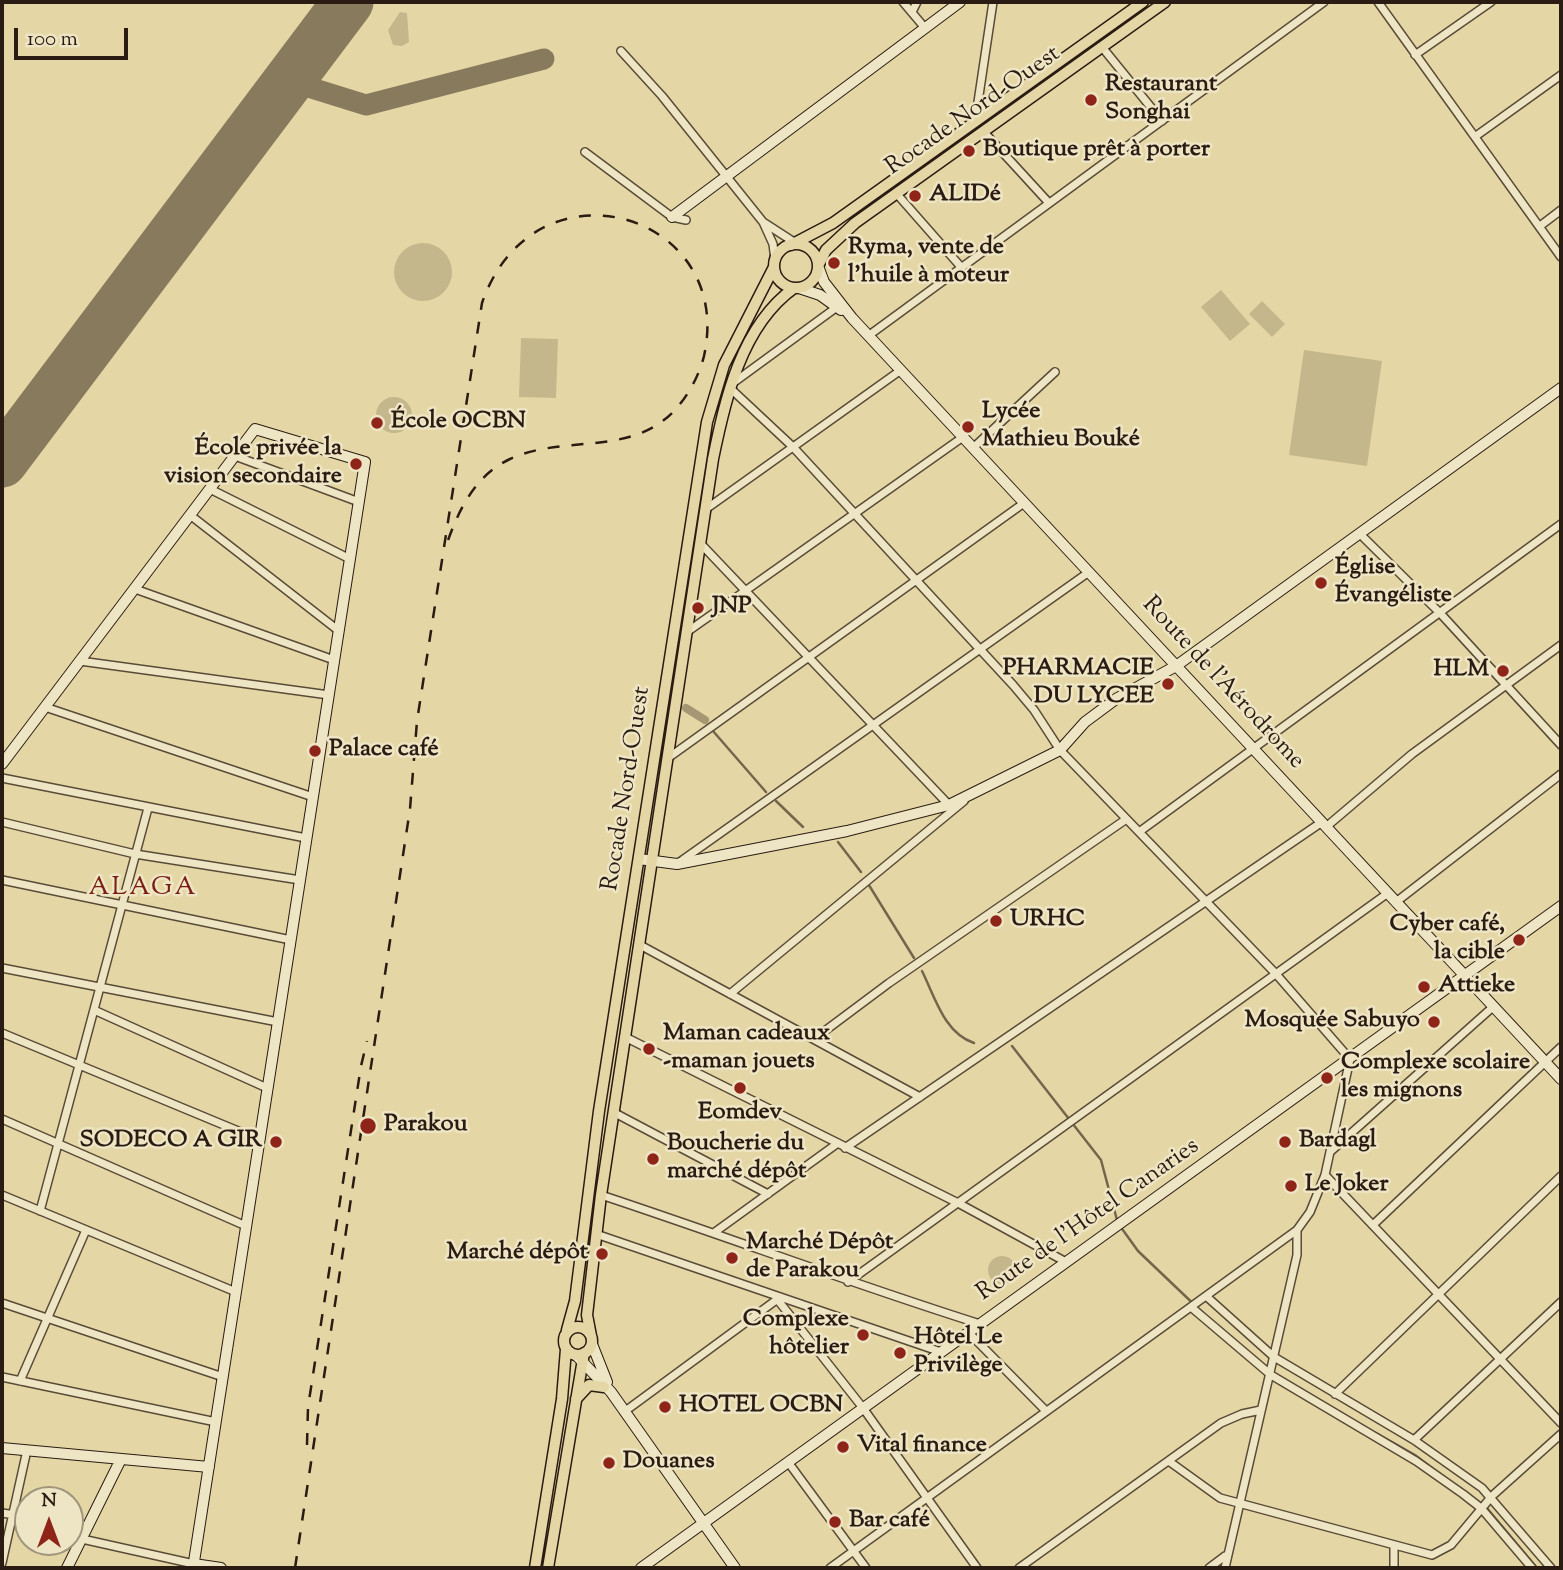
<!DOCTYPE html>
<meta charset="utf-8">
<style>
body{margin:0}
#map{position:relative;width:1563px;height:1570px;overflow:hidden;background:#e5d7a5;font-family:"Sorts Mill Goudy",serif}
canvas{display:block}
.frame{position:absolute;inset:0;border:4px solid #2a1c12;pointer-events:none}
.north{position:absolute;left:14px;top:1486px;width:70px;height:70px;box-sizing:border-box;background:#eee5c4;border:2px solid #a0957d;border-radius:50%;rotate:0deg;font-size:19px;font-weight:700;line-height:28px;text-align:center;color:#2a1c12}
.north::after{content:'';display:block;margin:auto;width:24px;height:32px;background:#8f2418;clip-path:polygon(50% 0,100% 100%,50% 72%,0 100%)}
.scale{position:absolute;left:14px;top:28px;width:114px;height:32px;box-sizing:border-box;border:4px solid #2a1c12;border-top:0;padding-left:9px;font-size:21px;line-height:24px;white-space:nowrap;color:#2a1c12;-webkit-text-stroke:5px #eee5c4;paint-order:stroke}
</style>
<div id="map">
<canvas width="1563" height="1570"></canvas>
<div class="frame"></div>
<div class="north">N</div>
<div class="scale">100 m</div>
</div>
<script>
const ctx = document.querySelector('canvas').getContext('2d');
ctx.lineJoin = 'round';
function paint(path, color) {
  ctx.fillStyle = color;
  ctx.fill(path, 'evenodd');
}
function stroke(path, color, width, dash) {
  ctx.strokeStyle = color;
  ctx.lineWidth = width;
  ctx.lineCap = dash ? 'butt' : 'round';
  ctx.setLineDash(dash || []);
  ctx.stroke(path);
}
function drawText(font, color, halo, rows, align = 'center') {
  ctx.font = font + ' "Sorts Mill Goudy",serif';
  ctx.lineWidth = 5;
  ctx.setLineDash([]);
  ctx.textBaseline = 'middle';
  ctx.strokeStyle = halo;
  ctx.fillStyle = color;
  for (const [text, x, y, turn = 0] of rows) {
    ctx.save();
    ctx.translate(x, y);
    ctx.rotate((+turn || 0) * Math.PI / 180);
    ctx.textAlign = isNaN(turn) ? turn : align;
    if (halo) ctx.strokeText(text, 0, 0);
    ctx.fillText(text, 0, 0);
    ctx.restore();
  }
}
paint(new Path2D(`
 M400,12L407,13L409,42L402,46L393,45L388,30Z
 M394 272a29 29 0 1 1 58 0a29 29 0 1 1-58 0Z
 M1221,290L1250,324L1230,341L1201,307Z
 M1262,301L1285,324L1272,337L1249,314Z
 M521,338L558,339L556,398L519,397Z
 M1304,350L1382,361L1367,466L1289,455Z
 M376 415a18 18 0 1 1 36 0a18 18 0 1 1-36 0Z
 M988 1270a14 14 0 1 1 28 0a14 14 0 1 1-28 0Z`), '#c5b78c');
stroke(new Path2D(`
 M713,731L766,792
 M776,801L803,827
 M838,842L861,872
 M867,882L914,958
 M922,971C935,997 944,1033 974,1043
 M1012,1046L1101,1160L1117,1220
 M1120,1226L1138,1251L1202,1312
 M1376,1433L1415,1455L1444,1477
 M1486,1507L1537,1568`), '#74664c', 2.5);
stroke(new Path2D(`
 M686,708L705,720`), '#a59773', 8);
stroke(new Path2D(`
 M289,81L366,105L544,59`), '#887a5c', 21);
stroke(new Path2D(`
 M2,462L348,2`), '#887a5c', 51);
const street = new Path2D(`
 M903,2L925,28
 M1378,2L1561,257
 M912,12L917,2
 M1102,47L1162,121
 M621,51L662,96L763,222L773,244L775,260
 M1415,55L1491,2
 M975,122L993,2
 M983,131L1049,203
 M1476,136L1561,75
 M585,152L672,217L686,220
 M896,193L961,267
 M763,222L797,244
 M1540,226L1561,210
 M868,336L1324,2
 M733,383L837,307
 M731,389L793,447L1013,685L1034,710L1060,750L1276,974L1350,1059L1325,1175L1310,1212L1297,1230L830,1568
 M973,448L1055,372
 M235,456L359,502
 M210,489L350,559
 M706,509L901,370
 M190,515L339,631
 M1361,535L1440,613L1561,745
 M701,544L949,805
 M135,589L334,660
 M687,632L963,437
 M80,661L329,695
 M45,707L313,797
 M668,758L1024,503
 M2,778L306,838
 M2,822L135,854L300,880
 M1326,827L1412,754L1561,645
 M1139,832L1561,524
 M681,861L1089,572
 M2,880L291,940
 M1396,902L1561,774
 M640,945L920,1097
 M2,968L278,1022
 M730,994L964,801
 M94,1010L267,1088
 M2,1033L260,1140
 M625,1037L958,1203L1066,1262
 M814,1039L889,983L1125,820
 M613,1112L768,1194
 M2,1119L246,1226
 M845,1148L1322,822
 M1330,1152L1494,1006
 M1325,1175L1561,1423
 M2,1195L236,1292
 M601,1195C728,1237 853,1284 980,1324
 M40,1211L148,808
 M1374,1224L1561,1047
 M715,1232L838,1143
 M596,1234L941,1352
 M848,1282L1388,893
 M1206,1296L1274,1357L1414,1440L1482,1488L1551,1568
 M777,1299L863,1408L977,1568
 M2,1303L223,1377
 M1191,1307L1271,1375L1416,1461L1463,1494L1481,1508L1532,1568
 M968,1332L1046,1411
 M2,1377L216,1422
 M20,1381L86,1230
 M1335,1394L1561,1176
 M624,1412L779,1298
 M1414,1440L1561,1302
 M788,1462L866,1568
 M1170,1462L1220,1498L1432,1555L1451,1545L1492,1496L1561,1434
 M2,1513L28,1517
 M70,1528L82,1539L194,1564
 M1394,1547V1568
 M2,1563L27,1450
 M1019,1568L1221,1423L1242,1414L1261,1410
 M1209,1568L1225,1556
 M1225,1568L1297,1255V1230`);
const secondary = new Path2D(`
 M672,217L960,2
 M818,266L824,282L852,318L1561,1079
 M799,288L820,295L841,310
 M2,764L255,429L365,462L193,1568
 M639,859L677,864L847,831L949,805L1060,750L1085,722L1116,699L1176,666L1561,388
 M592,1344L607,1382
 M576,1355L611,1392L735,1568
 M2,1448L209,1467
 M194,1564L221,1568
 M67,1568L121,1459
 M641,1568L1561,906`);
const primary = new Path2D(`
 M774 266a22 22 0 1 1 44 0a22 22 0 1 1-44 0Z
 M791,245L833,223L1143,2
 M818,266L826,250L855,223L1165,2
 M564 1341a14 14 0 1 1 28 0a14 14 0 1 1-28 0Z
 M567,1330L575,1301L599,1111L707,422L724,365L774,267
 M591,1336L587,1315L601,1195L713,459C725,400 741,326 794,288
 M576,1399L589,1385L604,1387
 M535,1568L562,1399L566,1349
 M548,1568L584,1353`);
stroke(street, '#594b37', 10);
stroke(secondary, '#2a1c12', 12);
stroke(primary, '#2a1c12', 13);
stroke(street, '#eee5c4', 7);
stroke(secondary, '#eee5c4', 10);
stroke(primary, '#e5d7a5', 10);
stroke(new Path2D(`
 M307,1445L308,1407L361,1066L367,1041
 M295,1568L410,809L417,721L482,303C534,153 736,212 704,356C699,376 688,396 674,411C630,457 564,434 510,459C475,475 458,511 446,546`), '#2a1c12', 2.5, [12, 12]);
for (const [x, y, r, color] of [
 [1091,100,7,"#8f2418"],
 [969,151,7,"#8f2418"],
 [915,196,7,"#8f2418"],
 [834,263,7,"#8f2418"],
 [377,423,7,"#8f2418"],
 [968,427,7,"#8f2418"],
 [356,464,7,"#8f2418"],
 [1321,583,7,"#8f2418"],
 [698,608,7,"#8f2418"],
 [1503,671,7,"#8f2418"],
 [1168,684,7,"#8f2418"],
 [315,751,7,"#8f2418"],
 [996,921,7,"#8f2418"],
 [1519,940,7,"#8f2418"],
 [1424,987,7,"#8f2418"],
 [1434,1022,7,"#8f2418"],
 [649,1049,7,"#8f2418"],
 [1327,1078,7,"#8f2418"],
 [740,1088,7,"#8f2418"],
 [368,1126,9,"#8f2418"],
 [276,1142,7,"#8f2418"],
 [1285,1142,7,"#8f2418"],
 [653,1159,7,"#8f2418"],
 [1291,1186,7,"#8f2418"],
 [602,1254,7,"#8f2418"],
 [732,1258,7,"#8f2418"],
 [863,1335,7,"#8f2418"],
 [900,1353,7,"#8f2418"],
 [665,1407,7,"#8f2418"],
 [843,1447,7,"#8f2418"],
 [609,1463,7,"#8f2418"],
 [835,1522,7,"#8f2418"]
]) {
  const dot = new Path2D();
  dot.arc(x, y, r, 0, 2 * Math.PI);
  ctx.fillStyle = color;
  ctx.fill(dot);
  stroke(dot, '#eee5c4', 2.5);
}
drawText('bold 24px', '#2a1c12', '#eee5c4', [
 ["Restaurant",1105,86],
 ["Songhai",1105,114],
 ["Boutique prêt à porter",983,151],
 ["ALIDé",929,196],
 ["Ryma, vente de",848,249],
 ["l'huile à moteur",848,277],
 ["Lycée",982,413],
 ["Mathieu Bouké",982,441],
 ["École OCBN",391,423],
 ["École privée la",342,450,"right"],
 ["vision secondaire",342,478,"right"],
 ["Église",1335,569],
 ["Évangéliste",1335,597],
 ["JNP",712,608],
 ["PHARMACIE",1154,670,"right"],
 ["DU LYCEE",1154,698,"right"],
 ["HLM",1489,671,"right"],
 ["Palace café",329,751],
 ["URHC",1010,921],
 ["Cyber café,",1505,926,"right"],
 ["la cible",1505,954,"right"],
 ["Attieke",1438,987],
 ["Mosquée Sabuyo",1420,1022,"right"],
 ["Maman cadeaux",663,1035],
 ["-maman jouets",663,1063],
 ["Complexe scolaire",1341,1064],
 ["les mignons",1341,1092],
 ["Eomdev",740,1114,"center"],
 ["Parakou",384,1126],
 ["SODECO A GIR",262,1142,"right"],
 ["Bardagl",1299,1142],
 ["Boucherie du",667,1145],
 ["marché dépôt",667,1173],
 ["Le Joker",1305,1186],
 ["Marché Dépôt",746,1244],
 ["de Parakou",746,1272],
 ["Marché dépôt",588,1254,"right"],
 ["Complexe",849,1321,"right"],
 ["hôtelier",849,1349,"right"],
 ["Hôtel Le",914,1339],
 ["Privilège",914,1367],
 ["HOTEL OCBN",679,1407],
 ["Vital finance",857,1447],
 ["Douanes",623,1463],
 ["Bar café",849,1522]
], 'left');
drawText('24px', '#2a1c12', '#eee5c4', [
 ["Rocade Nord-Ouest",974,112,-35],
 ["Route de l'Aérodrome",1222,684,47],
 ["Rocade Nord-Ouest",628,789,-81],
 ["Route de l'Hôtel Canaries",1089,1221,-35]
]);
ctx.letterSpacing = '2px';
drawText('26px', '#7a1f14', '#eee5c4', [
 ["ALAGA",143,890]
]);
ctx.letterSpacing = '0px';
</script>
